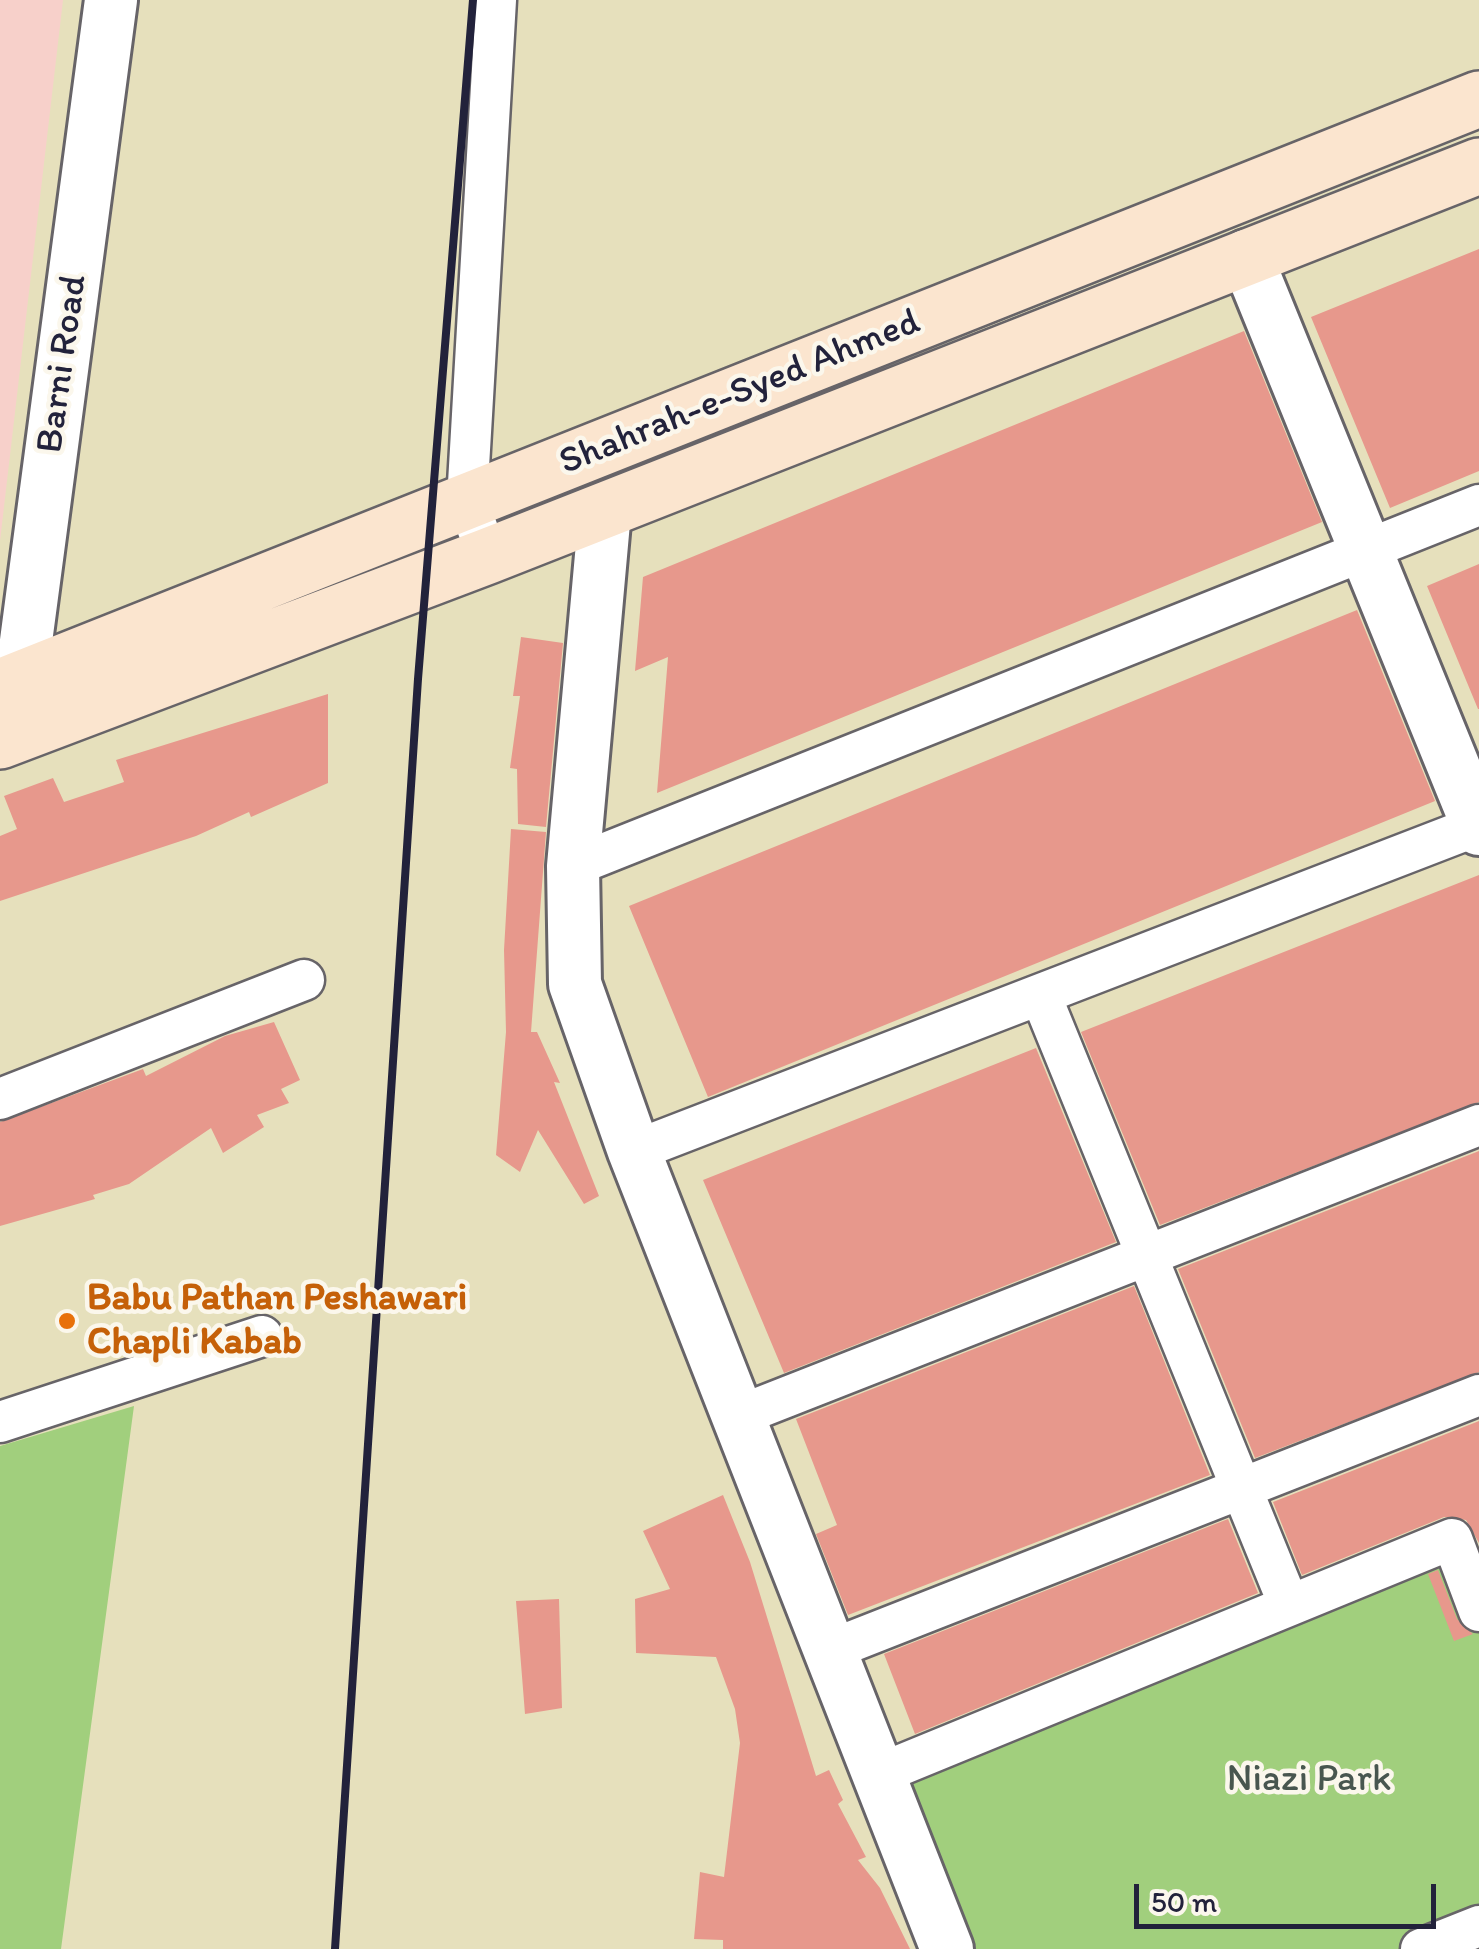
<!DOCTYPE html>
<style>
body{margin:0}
#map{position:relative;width:1479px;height:1949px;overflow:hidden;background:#e6e0bc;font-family:Itim,sans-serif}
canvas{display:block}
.scale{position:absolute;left:1134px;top:1884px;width:302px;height:45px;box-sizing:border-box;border:5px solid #22223b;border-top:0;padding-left:12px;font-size:30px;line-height:35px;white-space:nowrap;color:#22223b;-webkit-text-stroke:8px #fbf7ec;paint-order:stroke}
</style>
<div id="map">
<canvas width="1479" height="1949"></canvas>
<div class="scale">50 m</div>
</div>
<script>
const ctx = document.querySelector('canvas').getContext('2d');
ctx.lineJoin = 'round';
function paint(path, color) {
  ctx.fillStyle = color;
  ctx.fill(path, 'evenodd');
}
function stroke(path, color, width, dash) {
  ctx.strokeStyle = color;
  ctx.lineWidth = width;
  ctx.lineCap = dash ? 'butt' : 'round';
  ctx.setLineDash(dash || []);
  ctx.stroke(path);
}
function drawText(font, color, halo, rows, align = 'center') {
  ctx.font = font + ' Itim,sans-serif';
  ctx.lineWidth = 9;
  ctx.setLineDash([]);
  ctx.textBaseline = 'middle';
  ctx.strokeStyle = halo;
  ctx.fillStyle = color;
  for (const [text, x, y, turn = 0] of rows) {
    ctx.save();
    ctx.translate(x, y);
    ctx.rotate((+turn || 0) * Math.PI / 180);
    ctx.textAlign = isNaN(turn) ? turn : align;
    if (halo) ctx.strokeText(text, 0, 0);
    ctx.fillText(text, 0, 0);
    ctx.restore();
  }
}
paint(new Path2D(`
 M0,0H63L0,541Z`), '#f7d0ca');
paint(new Path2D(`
 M134,1406L61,1949H0V1446Z
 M1452,1539L1479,1608V1928L1430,1949H948L879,1774Z`), '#a1cf7d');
paint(new Path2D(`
 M1479,249V471L1390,508L1311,317Z
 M1244,331L1322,522L657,793L668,657L635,671L643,577Z
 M1479,564V709H1478L1427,586Z
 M1357,610L1435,801L708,1097L629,906Z
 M521,637L563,643L546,827L518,824L517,769L510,768L520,696H513Z
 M328,694V783L251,817L249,812L196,836L0,901V836L17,829L4,796L53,778L64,802L124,782L116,760Z
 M511,829L546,832L531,1032H537L560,1083L554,1082L599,1196L584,1204L538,1130L520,1172L496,1155L506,1032L504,950Z
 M1479,875V1102L1160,1225L1081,1032Z
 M274,1022L300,1080L281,1089L289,1103L257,1115L264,1127L223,1153L211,1128L129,1184L93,1195L95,1199L0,1226V1122L143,1069L146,1076L225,1036Z
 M1036,1048L1116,1242L784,1373L703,1180Z
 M1479,1151V1372L1255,1458L1178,1269Z
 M1134,1286L1210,1475L848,1615L816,1534L837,1525L796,1419Z
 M1479,1421V1543L1466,1520L1444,1517L1302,1575L1273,1502Z
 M723,1495L750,1562L816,1776L829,1770L843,1800L838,1804L866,1857L858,1860L880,1888L910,1949H723V1940L694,1939L700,1872L724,1877L740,1743L735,1709L716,1657L636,1653L635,1599L670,1589L643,1531Z
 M1228,1519L1258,1593L915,1734L884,1654Z
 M1438,1570L1457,1619L1473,1634L1454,1641L1428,1574Z
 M559,1599L562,1708L525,1714L516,1601Z`), '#e7988c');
const minor = new Path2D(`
 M488,556L467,501L496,0
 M573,866L1479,505
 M1041,996L1289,1605
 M0,1099L304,980
 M634,1151L1479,825
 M738,1416L1479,1125
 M0,1422L262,1336
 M830,1650L1479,1395
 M879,1774L1452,1539L1479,1611
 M1421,1949L1479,1926`);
const tertiary = new Path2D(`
 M1246,256L1479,829
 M605,511L573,866L575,984L634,1151L947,1949
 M35,714L21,679L111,0`);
const secondary = new Path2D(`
 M0,687L1479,99
 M0,741L488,556L1479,166`);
stroke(minor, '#676468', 45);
stroke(tertiary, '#676468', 58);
stroke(secondary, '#676468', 60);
stroke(minor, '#fff', 40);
stroke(tertiary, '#fff', 52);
stroke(secondary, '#fbe5cf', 55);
stroke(new Path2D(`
 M335,1949L418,679L473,0`), '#22223b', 8);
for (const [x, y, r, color] of [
 [67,1321,10,"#e8710a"]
]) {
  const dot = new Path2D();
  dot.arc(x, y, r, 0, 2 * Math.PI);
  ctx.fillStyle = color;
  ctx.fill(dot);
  stroke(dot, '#fbf7ec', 4);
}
drawText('38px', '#22223b', '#fbf7ec', [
 ["Barni Road",63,364,-82],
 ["Shahrah-e-Syed Ahmed",740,393,-22]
]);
drawText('bold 38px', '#c56008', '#fbf7ec', [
 ["Babu Pathan Peshawari",87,1299],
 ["Chapli Kabab",87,1343]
], 'left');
drawText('38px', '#48564f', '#fbf7ec', [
 ["Niazi Park",1309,1780]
]);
</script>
